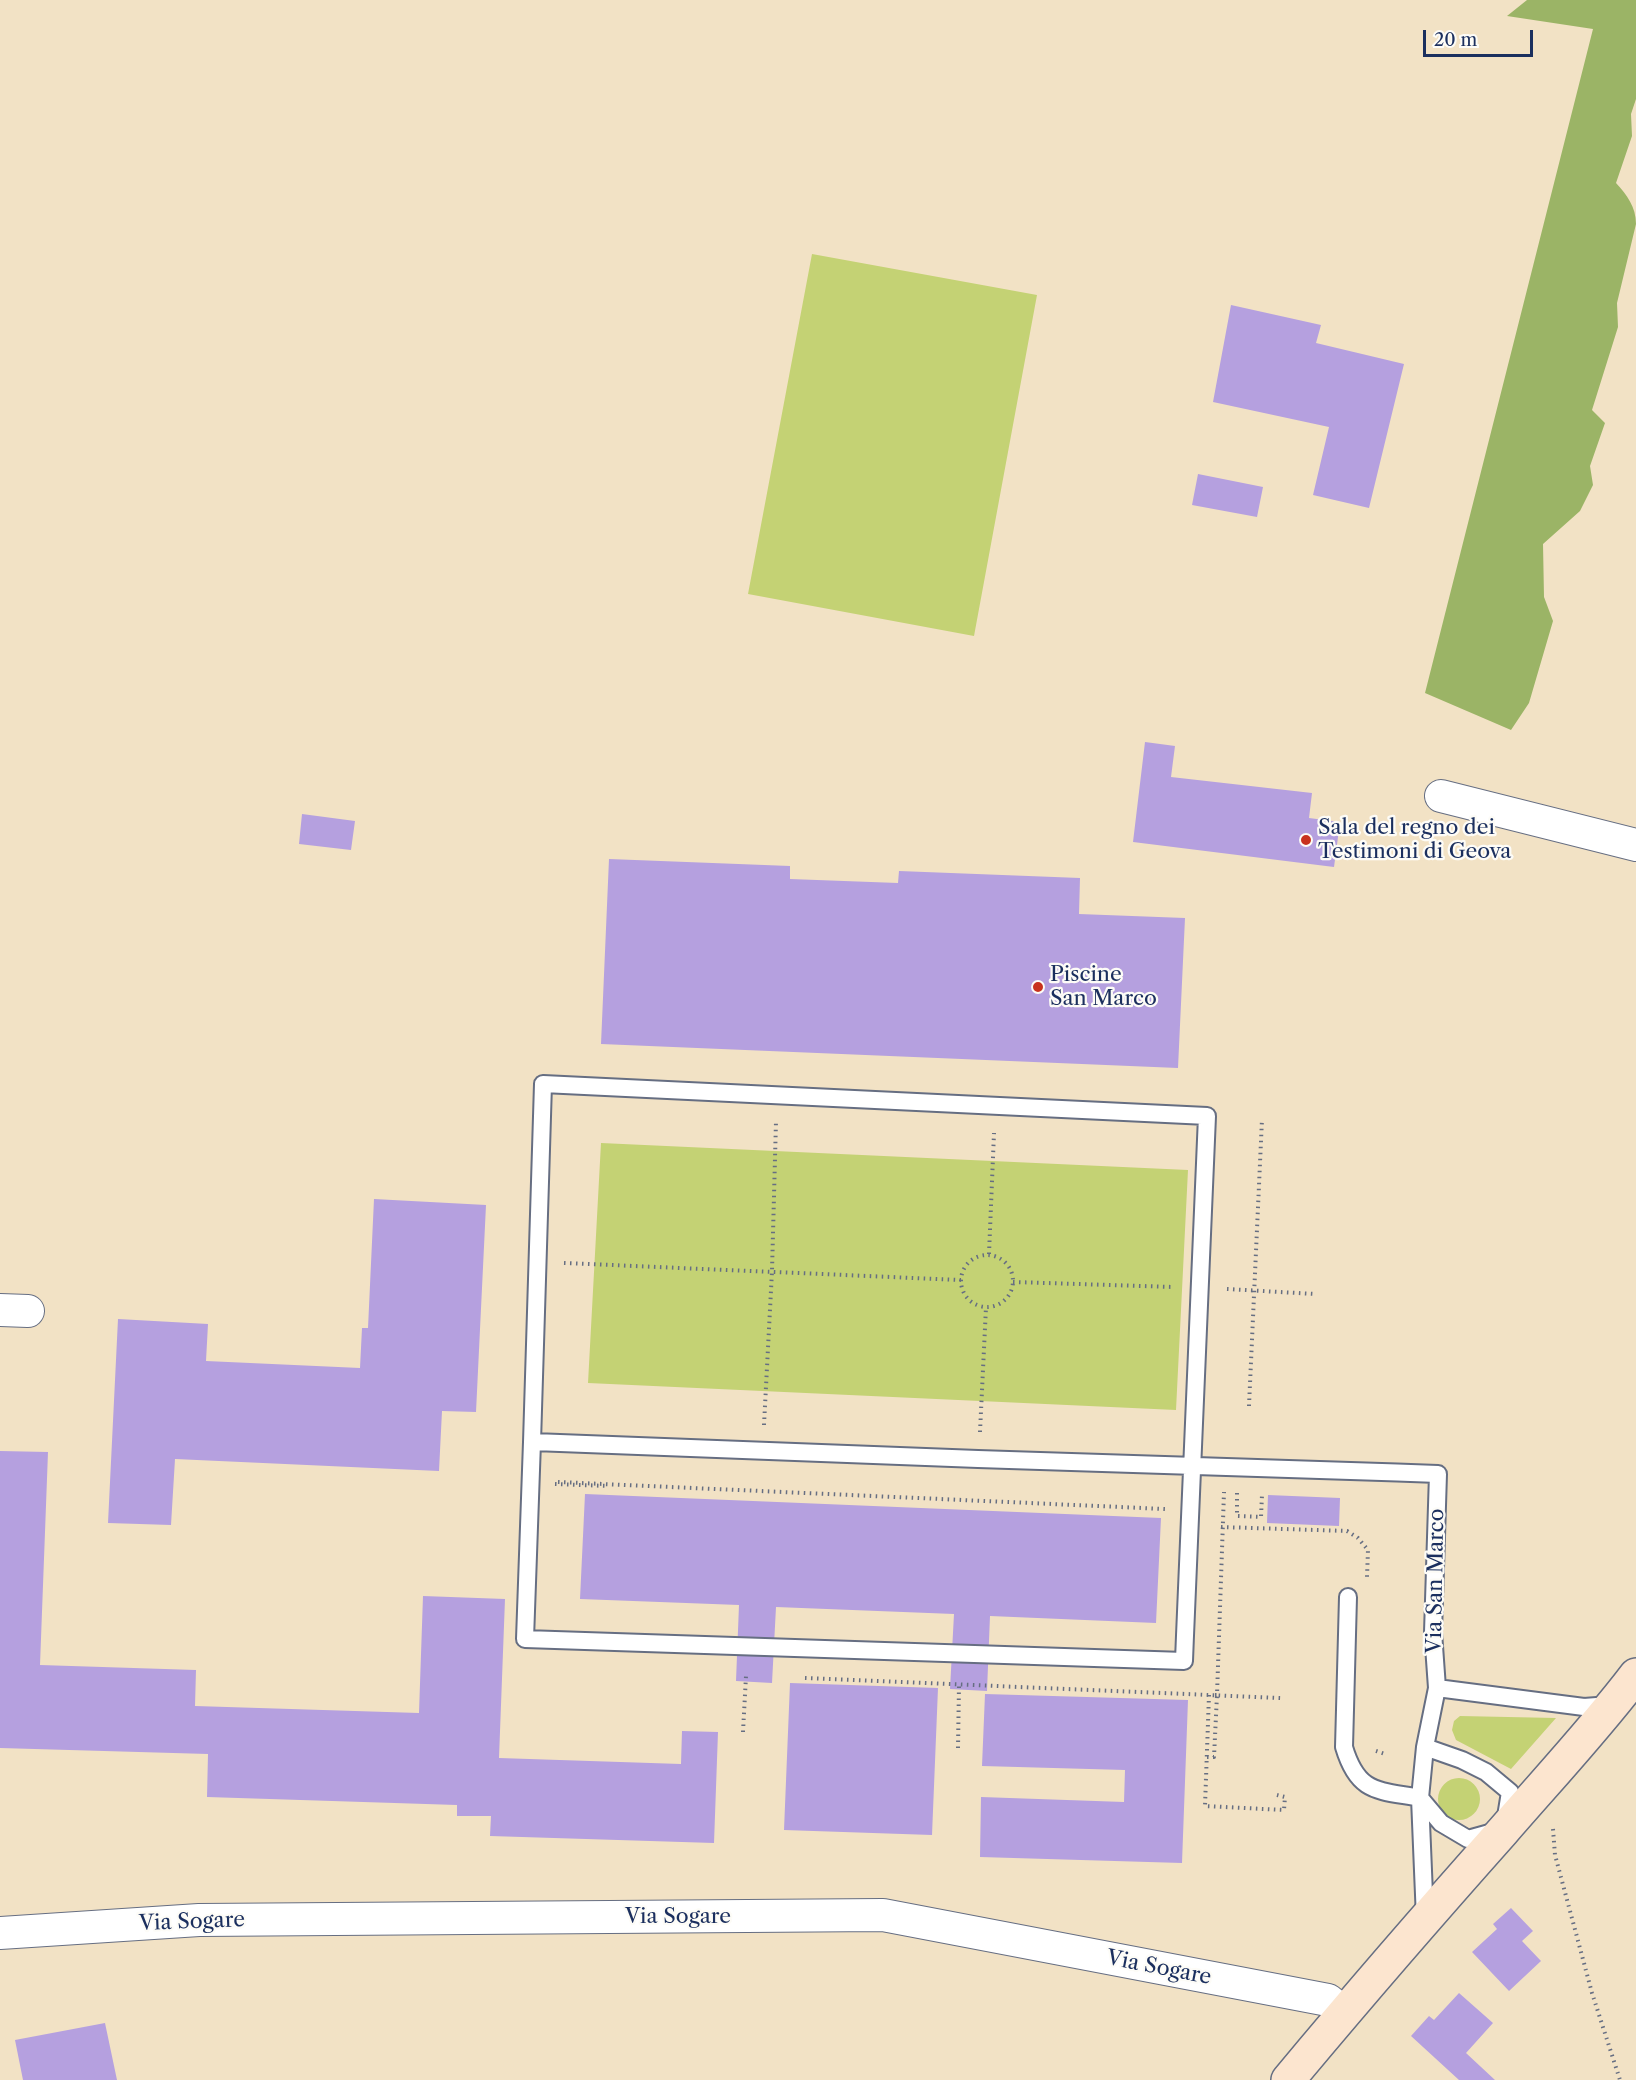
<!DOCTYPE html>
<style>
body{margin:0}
#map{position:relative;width:1636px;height:2080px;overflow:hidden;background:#f2e2c5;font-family:"Libre Caslon Text",serif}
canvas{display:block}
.scale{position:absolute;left:1423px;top:30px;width:110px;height:27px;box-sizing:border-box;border:3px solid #1b2f5e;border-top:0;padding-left:8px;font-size:18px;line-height:21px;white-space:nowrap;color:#1b2f5e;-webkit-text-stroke:4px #fdfcf7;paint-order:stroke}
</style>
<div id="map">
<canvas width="1636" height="2080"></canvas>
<div class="scale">20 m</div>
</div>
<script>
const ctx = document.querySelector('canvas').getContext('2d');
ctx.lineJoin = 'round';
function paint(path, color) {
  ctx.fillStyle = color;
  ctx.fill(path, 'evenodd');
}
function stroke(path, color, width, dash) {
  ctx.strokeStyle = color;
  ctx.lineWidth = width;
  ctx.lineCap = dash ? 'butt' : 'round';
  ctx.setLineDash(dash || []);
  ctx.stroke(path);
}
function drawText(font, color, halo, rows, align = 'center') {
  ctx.font = font + ' "Libre Caslon Text",serif';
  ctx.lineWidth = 4.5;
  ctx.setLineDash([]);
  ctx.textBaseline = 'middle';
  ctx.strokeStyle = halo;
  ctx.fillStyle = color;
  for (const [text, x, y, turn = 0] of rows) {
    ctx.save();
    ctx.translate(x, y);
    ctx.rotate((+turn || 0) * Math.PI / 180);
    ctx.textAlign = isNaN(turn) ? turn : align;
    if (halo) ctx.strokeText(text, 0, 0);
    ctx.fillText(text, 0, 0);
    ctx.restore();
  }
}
paint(new Path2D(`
 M812,254L1037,295L974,636L748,594Z
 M601,1143L1188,1170L1176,1410L588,1383Z
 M1460,1716L1556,1718L1511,1769L1456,1740L1452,1730L1454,1721Z
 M1438 1799a21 21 0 1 1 42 0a21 21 0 1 1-42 0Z`), '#c4d274');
paint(new Path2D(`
 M1527,0H1636V99L1631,114L1632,136L1616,183C1627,195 1636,207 1636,224L1617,303L1618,327L1592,410L1605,423L1590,466L1593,485L1580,511L1543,544L1544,597L1553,621L1529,703L1511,730L1425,693L1593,29L1507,16Z`), '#9bb466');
paint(new Path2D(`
 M1231,305L1321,325L1316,343L1404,364L1369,508L1313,495L1329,427L1213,402Z
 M1198,474L1263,487L1257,517L1192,505Z
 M1145,742L1175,746L1171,777L1312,793L1309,818L1340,822L1334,867L1133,842Z
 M302,814L355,821L351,850L299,844Z
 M609,859L790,866V879L898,883L899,871L1080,878L1079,914L1185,918L1178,1068L601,1044Z
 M374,1199L486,1205L476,1412L442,1411L439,1471L175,1459L171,1525L108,1523L118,1319L208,1324L206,1361L360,1368L362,1328H368Z
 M0,1451L48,1452L40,1665L196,1670L195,1706L419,1713L423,1596L505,1599L499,1758L681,1764L682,1731L718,1732L714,1843L490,1836L491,1816H457V1805L207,1797L208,1754L0,1748Z
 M585,1494L1161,1518L1156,1623L990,1616L987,1691L950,1689L954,1614L776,1607L772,1683L736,1681L739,1605L580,1599Z
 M1268,1495L1340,1498L1339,1526L1267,1523Z
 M790,1683L938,1688L932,1835L784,1830Z
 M985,1694L1188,1700L1182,1863L980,1857L981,1797L1124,1802L1125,1770L982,1766Z
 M1511,1908L1533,1931L1522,1941L1541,1961L1509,1991L1472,1952L1497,1929L1493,1924Z
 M1459,1993L1493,2023L1466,2053L1495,2080H1459L1411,2036L1429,2016L1434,2020Z
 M105,2023L117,2080H23L15,2040Z`), '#b5a0df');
const service = new Path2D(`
 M532,1442L525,1639L1184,1661C1191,1479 1199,1297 1207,1116L543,1084L532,1442C681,1447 830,1453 978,1459C1132,1465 1285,1468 1438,1474L1433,1632L1437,1688L1425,1747L1420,1798L1425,1919
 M1348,1597L1344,1747C1358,1794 1378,1790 1420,1798L1441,1823L1468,1839L1504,1829L1510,1792L1486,1772L1462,1760L1425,1747
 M1437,1688L1584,1707L1610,1705`);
const minor = new Path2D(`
 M1441,796L1636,845
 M0,1310L28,1311
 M0,1933L199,1920L883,1915L1328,2000L1344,2013`);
const secondary = new Path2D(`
 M1288,2080C1358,1996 1430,1913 1503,1831C1548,1779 1595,1729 1636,1675`);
stroke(service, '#666e82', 20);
stroke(minor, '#666e82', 34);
stroke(secondary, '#666e82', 36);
stroke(new Path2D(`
 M989,1254L994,1133
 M961 1281a26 26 0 1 1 52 0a26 26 0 1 1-52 0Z
 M564,1263L961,1280
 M1013,1282L1174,1287
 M1227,1289L1315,1294
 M1249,1406L1262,1119
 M764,1425L772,1271L776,1121
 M980,1432L986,1307
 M558,1482L1165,1509
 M555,1484L608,1486
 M1237,1493V1516L1261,1517L1262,1495
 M1221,1527L1347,1531L1358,1538L1368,1550L1367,1577
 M805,1678L1281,1698
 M1209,1695L1205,1806L1284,1810L1285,1797L1277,1795
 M1215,1695H1217L1224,1492
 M743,1732L746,1676
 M958,1748L959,1685
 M1376,1751L1385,1754
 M1207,1757H1214L1217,1695
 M1553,1829L1555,1855L1592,1993L1620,2080`), '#666e82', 4, [1.5, 4.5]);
stroke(service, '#fff', 16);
stroke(minor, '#fff', 32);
stroke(secondary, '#fce5cf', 33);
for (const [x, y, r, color] of [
 [1306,840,6,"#c8321e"],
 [1038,987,6,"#c8321e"]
]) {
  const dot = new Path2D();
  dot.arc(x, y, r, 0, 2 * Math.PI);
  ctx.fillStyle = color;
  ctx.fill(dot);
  stroke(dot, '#fdfcf7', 2);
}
drawText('21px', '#1b2f5e', '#fdfcf7', [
 ["Sala del regno dei",1318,828],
 ["Testimoni di Geova",1318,852],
 ["Piscine",1050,975],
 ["San Marco",1050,999]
], 'left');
drawText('21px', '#1b2f5e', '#fdfcf7', [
 ["Via San Marco",1436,1581,-89],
 ["Via Sogare",678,1917],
 ["Via Sogare",192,1922,-2],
 ["Via Sogare",1159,1968,11]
]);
</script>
